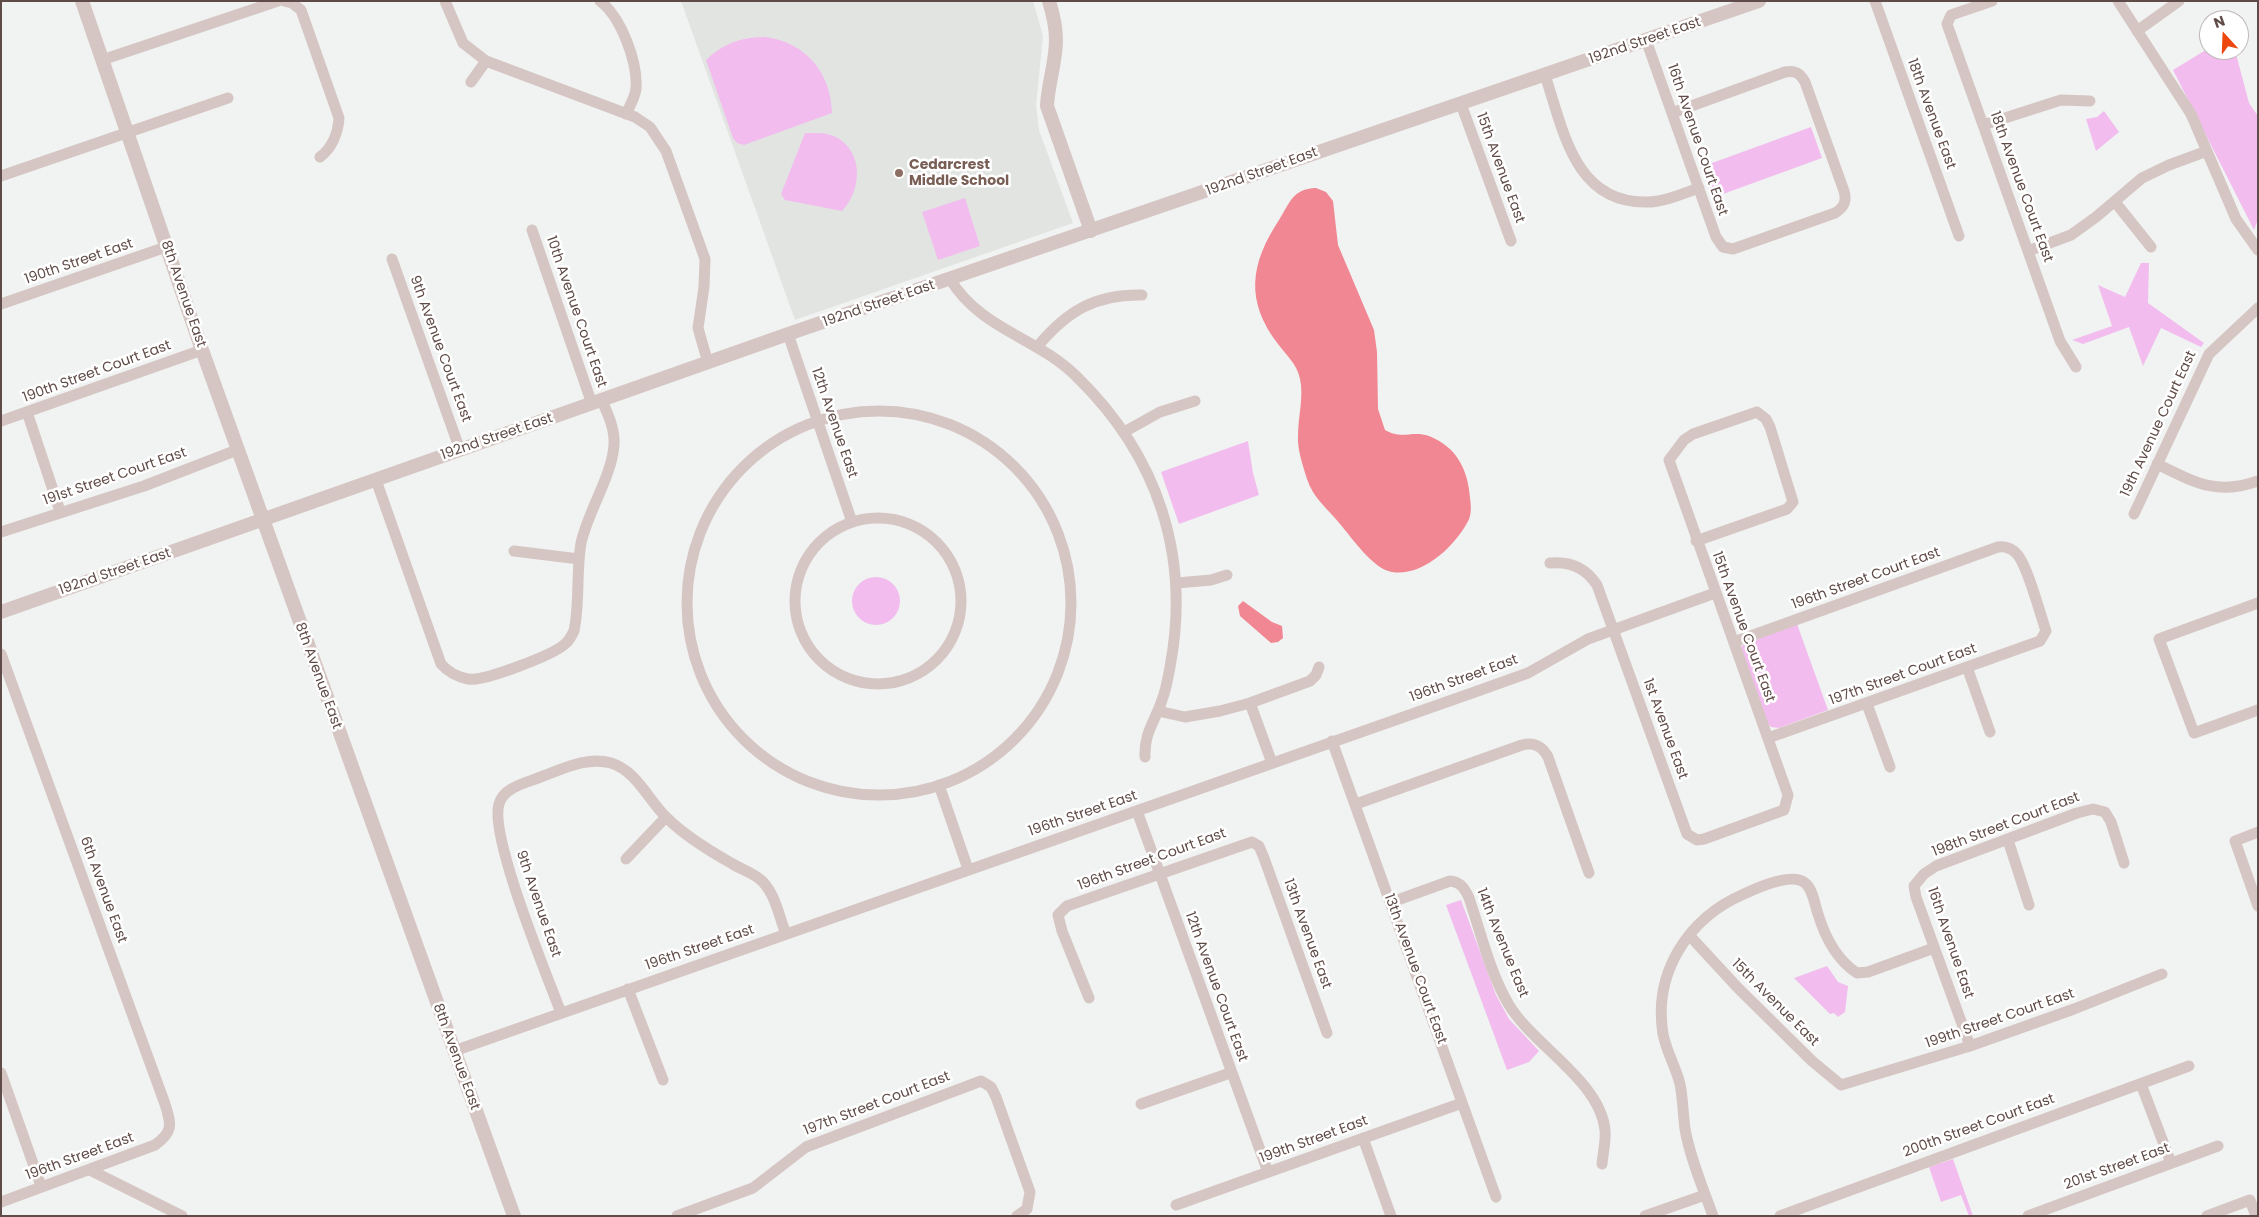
<!DOCTYPE html>
<style>
body{margin:0}
#map{position:relative;width:2259px;height:1217px;overflow:hidden;background:#f0f3f2;font-family:Poppins,sans-serif}
canvas{display:block}
.frame{position:absolute;inset:0;border:2px solid #5f4b47;pointer-events:none}
.north{position:absolute;left:2199px;top:10px;width:50px;height:50px;box-sizing:border-box;background:#fff;border:1px solid #bfb7b5;border-radius:50%;rotate:340deg;font-size:14px;font-weight:700;line-height:20px;text-align:center;color:#5f4b47}
.north::after{content:'';display:block;margin:auto;width:18px;height:22px;background:#ed470f;clip-path:polygon(50% 0,100% 100%,50% 72%,0 100%)}
</style>
<div id="map">
<canvas width="2259" height="1217"></canvas>
<div class="frame"></div>
<div class="north">N</div>
</div>
<script>
const ctx = document.querySelector('canvas').getContext('2d');
ctx.lineJoin = 'round';
function paint(path, color) {
  ctx.fillStyle = color;
  ctx.fill(path, 'evenodd');
}
function stroke(path, color, width, dash) {
  ctx.strokeStyle = color;
  ctx.lineWidth = width;
  ctx.lineCap = dash ? 'butt' : 'round';
  ctx.setLineDash(dash || []);
  ctx.stroke(path);
}
function drawText(font, color, halo, rows, align = 'center') {
  ctx.font = font + ' Poppins,sans-serif';
  ctx.lineWidth = 5;
  ctx.setLineDash([]);
  ctx.textBaseline = 'middle';
  ctx.strokeStyle = halo;
  ctx.fillStyle = color;
  for (const [text, x, y, turn = 0] of rows) {
    ctx.save();
    ctx.translate(x, y);
    ctx.rotate((+turn || 0) * Math.PI / 180);
    ctx.textAlign = isNaN(turn) ? turn : align;
    if (halo) ctx.strokeText(text, 0, 0);
    ctx.fillText(text, 0, 0);
    ctx.restore();
  }
}
paint(new Path2D(`
 M681,1H1033L1043,36L1036,105L1039,130L1073,223L795,320Z`), '#e2e4e2');
paint(new Path2D(`
 M765,37C805,42 831,72 832,113L744,145L737,143L733,138L706,60C722,44 741,37 765,37Z
 M2209,48V50H2235L2249,103L2258,116V219L2254,230L2173,70Z
 M2104,111L2119,132L2096,151L2086,119L2097,117Z
 M1811,127L1822,158L1712,198L1701,167Z
 M805,133C815,133 827,132 836,137C864,152 862,190 842,211L785,200L781,194Z
 M965,198L980,246L938,260L922,212Z
 M2141,263H2149L2148,303L2204,343L2201,347L2161,328L2143,366L2129,327L2083,344L2072,340L2112,326L2098,285L2125,297Z
 M1248,441L1253,473L1259,495L1179,524L1161,472Z
 M852 601a24 24 0 1 1 48 0a24 24 0 1 1-48 0Z
 M1797,624L1828,710L1779,728L1771,727L1765,721L1741,647L1746,643Z
 M1461,900L1496,995L1509,1019L1539,1051L1529,1062L1507,1070L1446,905Z
 M1827,966L1838,982L1848,986L1845,1012L1838,1017L1834,1013L1830,1014L1794,978Z
 M1953,1159L1973,1216H1969L1961,1195L1941,1202L1929,1167Z`), '#f2bdee');
paint(new Path2D(`
 M1316,188L1326,192L1333,201L1338,245L1374,330L1377,352L1378,409L1385,430C1402,440 1412,430 1429,436C1457,447 1468,470 1470,498C1471,506 1472,516 1467,523C1454,547 1422,577 1392,572C1373,569 1352,538 1340,524C1328,509 1313,498 1307,479C1303,466 1297,449 1298,435C1298,417 1304,396 1300,379C1297,364 1287,356 1278,344C1245,301 1250,264 1279,220C1290,203 1292,189 1316,188Z
 M1243,601L1272,622L1282,626L1283,638L1278,642L1271,643L1240,616L1238,606Z`), '#f18792');
stroke(new Path2D(`
 M284,1L292,3L301,10L339,118C338,133 332,148 320,157
 M445,1L463,43L486,61L635,117L650,127L666,151L705,259L704,287L698,328L708,363
 M600,1C621,17 638,62 636,89C635,97 630,106 626,114
 M1875,1L1959,236
 M1992,1L1951,15L1947,24L2060,341L2076,367
 M2118,1L2191,114L2236,219L2258,250
 M2137,31L2179,1
 M1646,40L1716,237L1723,247L1733,249L1835,213C1844,207 1847,202 1844,191L1805,82C1800,73 1795,70 1785,72L1672,113
 M102,60L278,1
 M1545,75C1563,129 1574,203 1646,202C1664,202 1682,194 1699,188
 M471,82L486,61
 M1461,104L1511,241
 M1983,125L2061,100L2090,101
 M1,176L228,98
 M2115,202L2151,247
 M532,230L592,404
 M2028,251L2071,235L2096,217L2142,178L2169,165L2207,151
 M392,259L460,450
 M950,279C981,330 1037,337 1077,377C1158,456 1191,556 1170,667C1168,678 1166,690 1162,700C1155,722 1144,732 1145,757
 M1,304L166,247
 M788,334L852,522
 M1037,347C1067,311 1095,294 1142,295
 M687 603a192 192 0 1 1 384 0a192 192 0 1 1-384 0Z
 M27,412L60,511
 M1,421L202,350
 M1124,432L1160,412L1195,401
 M2157,464C2194,482 2216,496 2258,481
 M376,480L441,664C448,672 458,677 468,679C483,682 553,655 565,644C570,640 571,636 574,631C580,603 576,572 581,543C588,511 612,476 614,445C615,429 608,414 602,401
 M2134,514L2209,354L2258,308
 M795 601a83 83 0 1 1 166 0a83 83 0 1 1-166 0Z
 M1,532L144,486L237,450
 M514,551L579,559
 M1550,563C1570,561 1586,568 1597,585L1687,834L1697,840L1704,839L1784,810L1788,795L1669,460L1684,440L1693,434L1757,412L1766,419L1770,427L1793,502L1787,509L1696,541
 M1177,583L1211,580L1227,575
 M2258,603L2159,639L2194,733L2258,710
 M1734,642L1998,547C2005,546 2011,548 2016,553C2027,563 2040,614 2046,631L2040,641L1768,738
 M1,654L165,1104C171,1124 174,1131 155,1145L1,1202
 M1967,667L1990,732
 M1250,703L1272,763
 M1867,704L1890,767
 M1158,711L1185,717L1220,711L1250,703L1310,681L1316,675L1319,667
 M1332,741L1496,1197
 M939,785L968,869
 M1356,804L1522,745C1534,742 1542,746 1548,757L1589,873
 M1137,811L1268,1172
 M2258,832L2235,841L2258,906
 M2008,840L2029,905
 M626,859L666,817
 M1392,902L1450,881C1461,882 1465,889 1469,898C1481,933 1490,973 1509,1005C1534,1046 1600,1081 1605,1130C1606,1141 1603,1153 1602,1164
 M1689,935L1738,988L1812,1061L1841,1085L1970,1046L2074,1009L2162,974
 M628,989L663,1080
 M1089,998L1062,931L1058,915L1067,906L1252,842L1259,846L1264,858L1327,1033
 M561,1013C547,975 489,836 499,804C503,788 525,783 538,778C561,770 586,756 611,763C637,771 648,800 667,818C685,836 708,850 731,863C742,870 755,873 763,882C776,896 779,917 786,934
 M1970,1046L1916,897L1914,886L1924,874L1936,866L2077,813L2093,809L2105,812L2111,822L2124,863
 M454,1051L1472,693L1528,673L1588,639L1715,593
 M1,1073L41,1186
 M2141,1084L2171,1163
 M1141,1104L1230,1073
 M1363,1138L1391,1216
 M90,1170L182,1216
 M1176,1205L1462,1103
 M677,1216L753,1188L806,1147L981,1081L991,1087L996,1097L1030,1192L1027,1209L1017,1216
 M1645,1216L1705,1195
 M1713,1216C1703,1188 1690,1158 1685,1129C1683,1114 1683,1099 1680,1084C1676,1067 1666,1051 1663,1034C1653,973 1688,918 1744,894C1757,888 1792,872 1805,883C1813,889 1815,906 1818,914C1825,937 1837,960 1857,973L1868,972L1934,948
 M1780,1216L2189,1066
 M2028,1216L2218,1146
 M2207,1216L2250,1200L2256,1216`), '#d6c6c3', 11);
stroke(new Path2D(`
 M82,1L202,350L514,1216
 M1049,1C1053,14 1056,26 1056,40C1056,62 1048,84 1047,106L1091,231
 M1,612L788,334L1759,1`), '#d6c6c3', 14);
for (const [x, y, r, color] of [
 [899,173,5,"#8d6e63"]
]) {
  const dot = new Path2D();
  dot.arc(x, y, r, 0, 2 * Math.PI);
  ctx.fillStyle = color;
  ctx.fill(dot);
  stroke(dot, '#fff', 2);
}
drawText('14px', '#5f4b47', '#fff', [
 ["192nd Street East",1645,41,-19],
 ["18th Avenue East",1931,114,70],
 ["16th Avenue Court East",1697,140,71],
 ["15th Avenue East",1500,168,70],
 ["192nd Street East",1262,172,-20],
 ["18th Avenue Court East",2021,187,70],
 ["190th Street East",79,262,-19],
 ["8th Avenue East",183,294,71],
 ["192nd Street East",879,304,-19],
 ["10th Avenue Court East",576,312,71],
 ["9th Avenue Court East",440,349,70],
 ["190th Street Court East",97,372,-20],
 ["12th Avenue East",834,423,71],
 ["19th Avenue Court East",2159,424,-65],
 ["192nd Street East",497,437,-19],
 ["191st Street Court East",115,477,-19],
 ["192nd Street East",115,572,-19],
 ["196th Street Court East",1866,579,-20],
 ["15th Avenue Court East",1743,627,70],
 ["197th Street Court East",1903,675,-20],
 ["8th Avenue East",318,676,70],
 ["196th Street East",1464,679,-20],
 ["1st Avenue East",1665,729,70],
 ["196th Street East",1083,814,-19],
 ["198th Street Court East",2006,825,-21],
 ["196th Street Court East",1152,860,-20],
 ["6th Avenue East",103,890,70],
 ["9th Avenue East",538,904,71],
 ["13th Avenue East",1307,934,70],
 ["14th Avenue East",1502,943,68],
 ["16th Avenue East",1950,943,71],
 ["196th Street East",700,948,-19],
 ["13th Avenue Court East",1415,969,70],
 ["12th Avenue Court East",1216,987,70],
 ["15th Avenue East",1775,1003,45],
 ["199th Street Court East",2000,1019,-19],
 ["8th Avenue East",456,1057,70],
 ["197th Street Court East",877,1104,-21],
 ["200th Street Court East",1979,1126,-20],
 ["199th Street East",1314,1140,-20],
 ["196th Street East",80,1157,-20],
 ["201st Street East",2117,1167,-20]
]);
drawText('bold 14px', '#785e54', '#fff', [
 ["Cedarcrest",909,165],
 ["Middle School",909,181]
], 'left');
</script>
